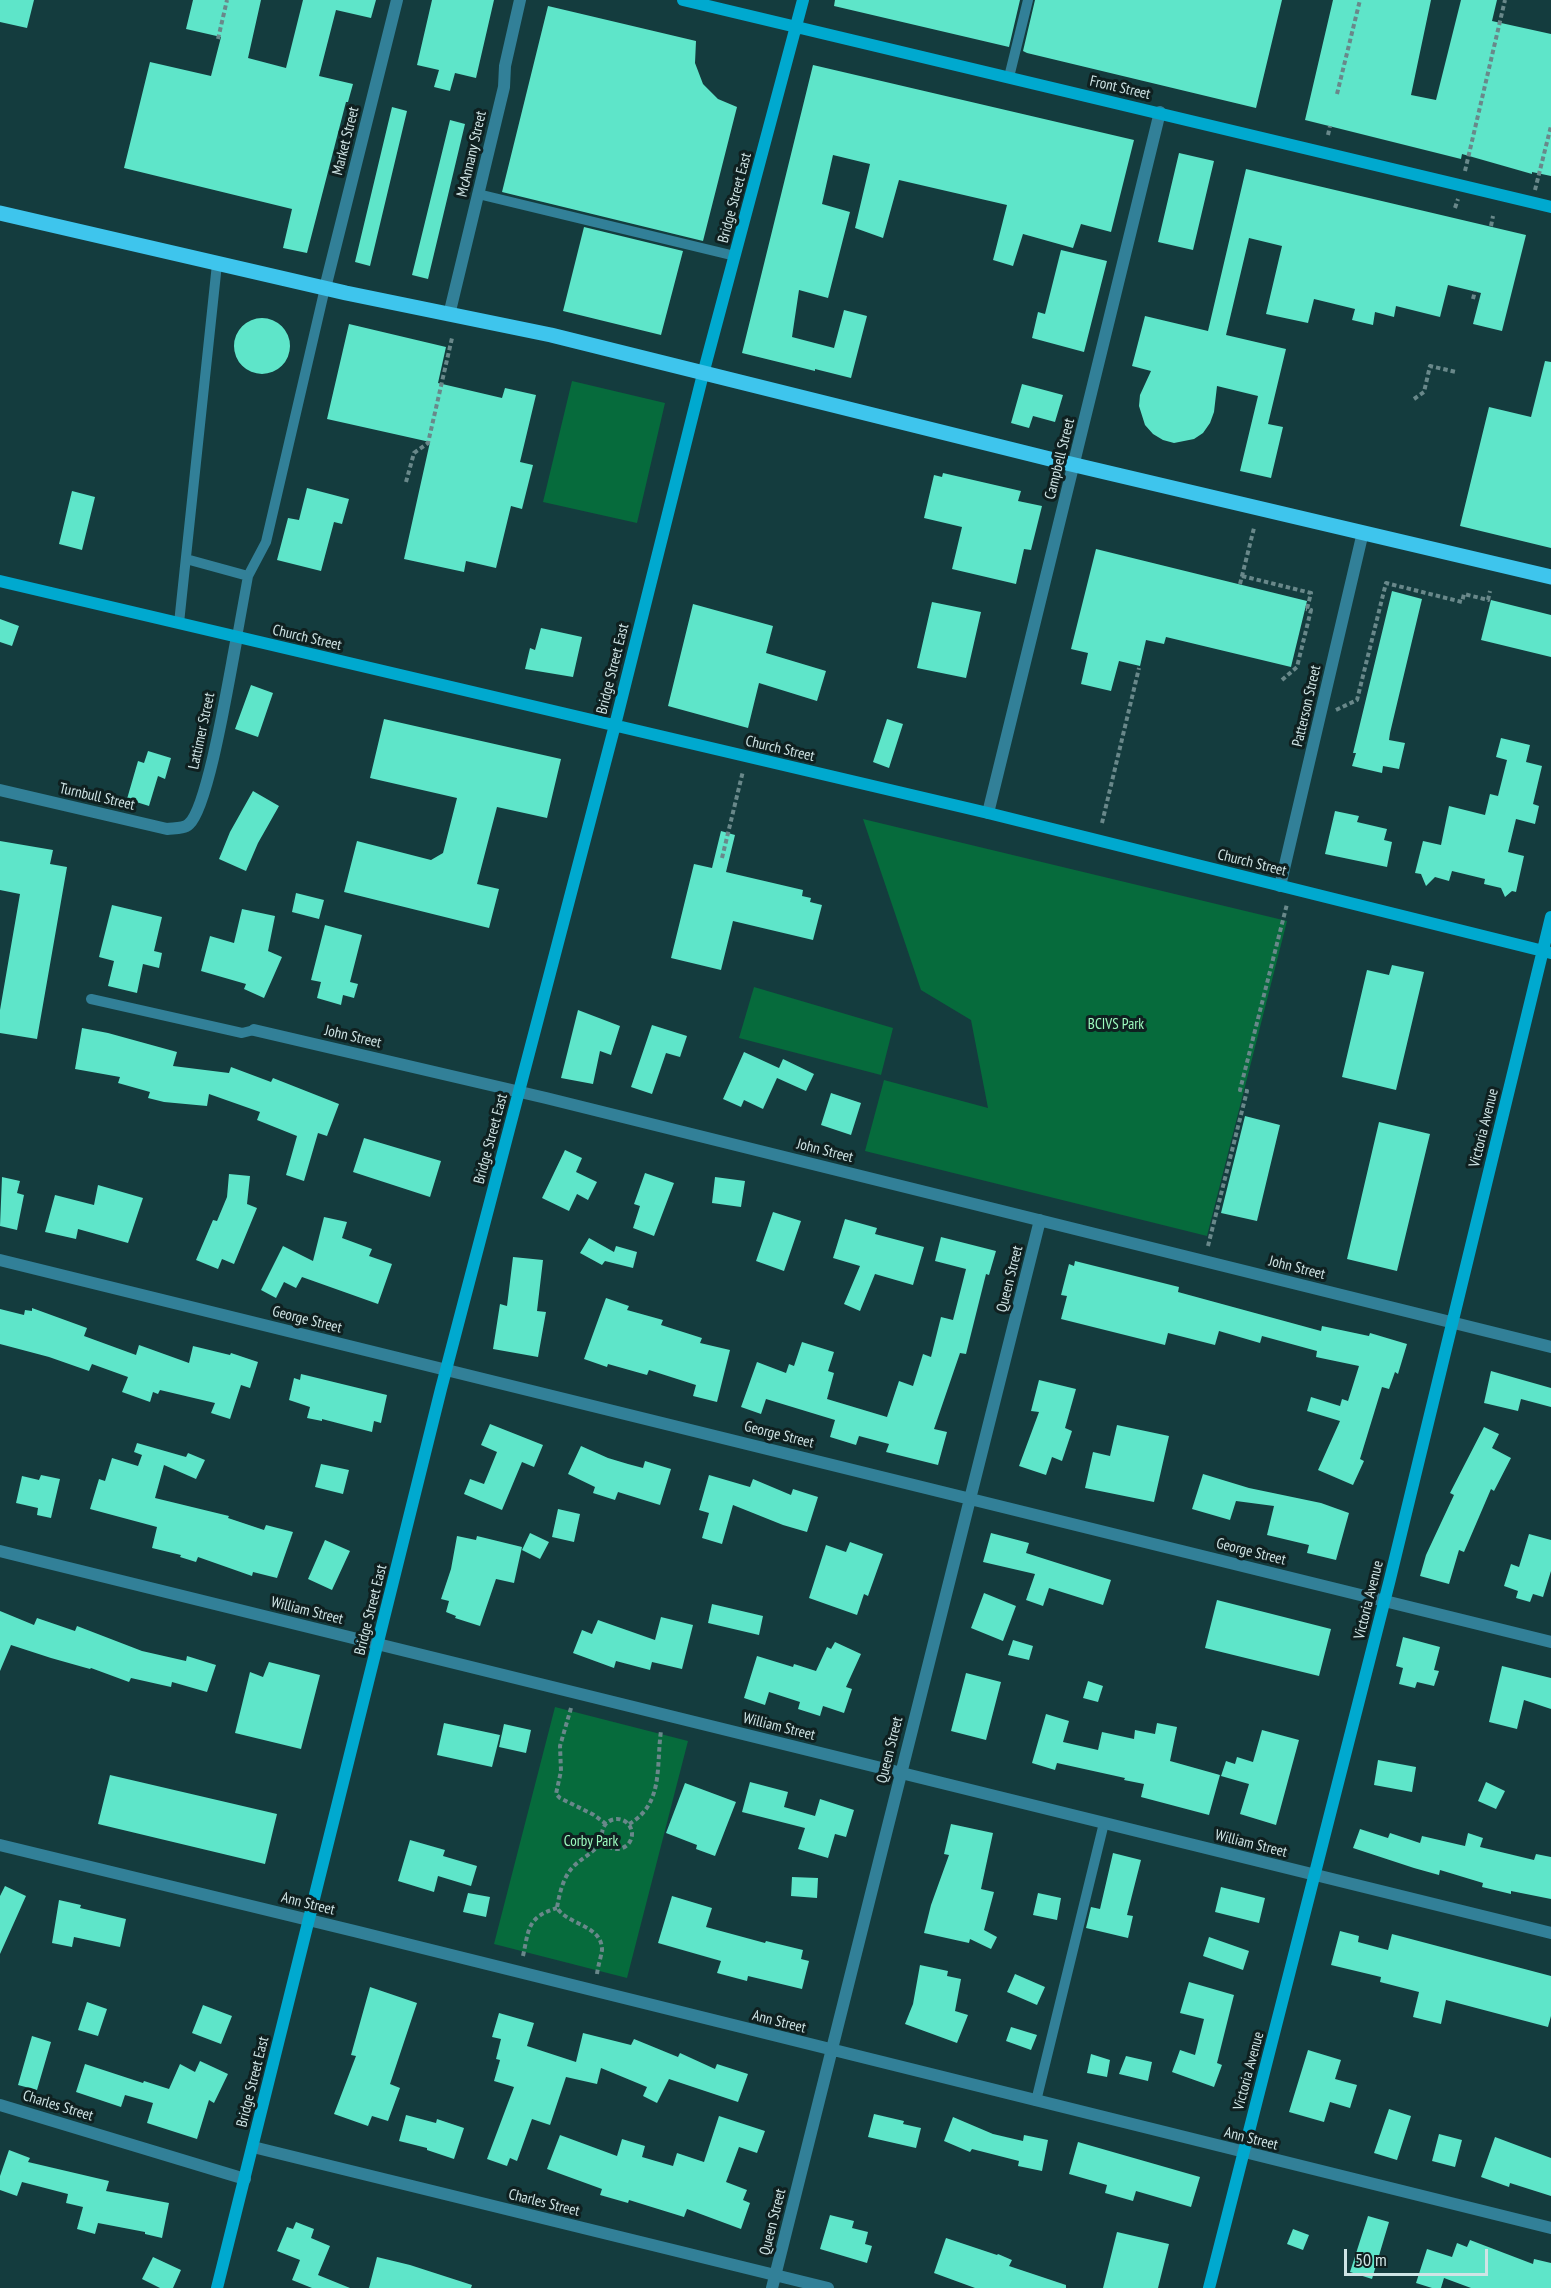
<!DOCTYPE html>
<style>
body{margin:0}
#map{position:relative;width:1551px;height:2288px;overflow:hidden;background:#143c3e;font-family:"PT Sans Narrow",sans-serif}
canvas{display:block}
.scale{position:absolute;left:1344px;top:2249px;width:144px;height:27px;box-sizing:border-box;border:3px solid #cfe4e5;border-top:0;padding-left:8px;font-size:18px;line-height:21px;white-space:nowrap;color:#cfe4e5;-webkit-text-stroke:4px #0f2020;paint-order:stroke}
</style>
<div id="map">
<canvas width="1551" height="2288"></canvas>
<div class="scale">50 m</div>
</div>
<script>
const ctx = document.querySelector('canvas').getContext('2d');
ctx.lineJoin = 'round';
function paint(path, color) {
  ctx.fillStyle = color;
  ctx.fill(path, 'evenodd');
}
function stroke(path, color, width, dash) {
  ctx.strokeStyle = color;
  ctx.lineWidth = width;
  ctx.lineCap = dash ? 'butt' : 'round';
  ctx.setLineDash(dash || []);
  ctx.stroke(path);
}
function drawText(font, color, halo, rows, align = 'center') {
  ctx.font = font + ' "PT Sans Narrow",sans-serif';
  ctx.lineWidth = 6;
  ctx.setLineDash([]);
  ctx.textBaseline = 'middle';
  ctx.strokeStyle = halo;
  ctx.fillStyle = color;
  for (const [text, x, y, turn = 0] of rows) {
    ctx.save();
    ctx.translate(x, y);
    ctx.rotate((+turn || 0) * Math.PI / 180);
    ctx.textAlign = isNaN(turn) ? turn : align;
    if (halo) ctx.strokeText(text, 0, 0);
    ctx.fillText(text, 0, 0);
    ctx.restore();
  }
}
paint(new Path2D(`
 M572,381L665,403L637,523L543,502Z
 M863,819L1287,921L1207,1236L865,1151L884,1080L988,1108L971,1020L921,990Z
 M754,987L893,1028L881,1075L739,1038Z
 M555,1707L688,1741L627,1978L494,1944Z`), '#066b3c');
paint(new Path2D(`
 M0,0H34L27,28L0,22Z
 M193,0H261L248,58L286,68L303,0H376L371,18L336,10L319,76L353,84L348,102H346L307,253L283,248L292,209L124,168L150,62L211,76L221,37L186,29Z
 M432,0H494L476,78L455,73L450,91L434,87L439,70L417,65Z
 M835,0H1020L1009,47L834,6Z
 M1035,0H1282L1256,108L1027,53L1023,51Z
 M1333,0H1431L1411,95L1436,100L1461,0H1497L1492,21L1551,34V176L1532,172V174L1462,154L1461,159L1305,120Z
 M548,6L696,41L695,63L703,84L718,99L737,107L703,241L502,192Z
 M813,65L1134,140L1111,232L1081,224L1073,248L1023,234L1013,266L993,260L1007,205L899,180L883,238L855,228L870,164L833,155L822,204L850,212L828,298L799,290L792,337L834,348L844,310L867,316L851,378L815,369V371L742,353Z
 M392,107L407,111L370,266L355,262Z
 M450,120L465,124L428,279L412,275Z
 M1179,153L1214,161L1193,250L1158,242Z
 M1246,169L1526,235L1502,331L1473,324L1481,293L1448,285L1440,317L1396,306L1394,317L1375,312L1373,325L1352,320L1355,309L1314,299L1308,323L1266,314L1282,246L1249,238L1226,335L1286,349L1268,424L1283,427L1271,478L1240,471L1258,396L1217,386L1214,412L1210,423L1203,433L1194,439L1174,443L1163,440L1153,434L1145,425L1139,406L1140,395L1151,371L1132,366L1145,316L1208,331Z
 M584,227L683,251L661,335L563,311Z
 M1061,250L1107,261L1084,352L1032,338L1038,312L1045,314Z
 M234 346a28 28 0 1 1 56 0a28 28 0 1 1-56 0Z
 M349,324L446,347L438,383L502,398L505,388L536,395L520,462L533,465L522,509L511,506L496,568L466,561L464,572L404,559L430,442L327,419Z
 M1545,361L1551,362V548L1460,526L1489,407L1531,417Z
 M1022,384L1063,395L1055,422L1033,416L1029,428L1011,423Z
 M943,473L1021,491L1018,501L1042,506L1031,550L1024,549L1016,584L952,569L962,527L924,518L934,475L942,477Z
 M307,488L349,499L342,524L334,522L321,571L277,560L288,518L299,520Z
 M72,491L95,497L82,550L59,544Z
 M1096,549L1307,601L1291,667L1166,637L1164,644L1146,640L1140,666L1119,661L1111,691L1081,684L1088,653L1071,649Z
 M1392,591L1422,599L1390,733L1389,740L1405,743L1399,769L1383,766L1382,773L1352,766L1356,753H1353Z
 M1491,600L1551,615V657L1481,640Z
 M932,602L981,612L966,678L917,668Z
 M693,604L773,626L766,653L826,671L817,701L759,683L748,728L668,706Z
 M0,619L19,626L12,646L0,642Z
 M541,628L582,637L573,677L525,669L530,648L535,650Z
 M251,685L273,693L258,737L235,729Z
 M384,719L561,759L547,818L497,807L477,884L499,889L489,928L344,892L357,841L431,860L443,853L457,798L370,778Z
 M887,719L903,724L889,768L873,762Z
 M1501,738L1530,745L1526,762L1542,766L1533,804L1539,806L1535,824L1516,819L1508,852L1524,856L1516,892L1512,891L1505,897L1501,888L1484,884L1485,879L1452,871L1449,881L1435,877L1426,886L1421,874L1415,873L1423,841L1441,845L1449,806L1485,815L1490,794L1498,796L1507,760L1496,757Z
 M148,751L171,758L165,779L158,776L149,806L127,799L138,761L144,763Z
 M253,791L279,806L258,843L246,871L219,859L230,832Z
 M1335,811L1359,816L1357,822L1387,829L1384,840L1392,842L1387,867L1325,854Z
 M721,831L735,835L726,872L803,890L802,896L811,898L810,902L822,905L813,940L733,921L721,970L671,958L694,864L712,868Z
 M0,841L53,850L50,864L67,867L37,1039L0,1033V1010L20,894L0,890Z
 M296,893L324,900L319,919L292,912Z
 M112,905L162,917L154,951L162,953L159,968L143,964L137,993L108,986L114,961L99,957Z
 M242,909L275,916L268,951L282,957L264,998L244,989L246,984L201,971L210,936L234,943Z
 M325,925L362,935L350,982L358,984L354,998L343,995L341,1005L317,998L321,982L311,980Z
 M1392,965L1424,972L1396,1090L1342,1077L1367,970L1389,975Z
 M578,1010L620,1026L611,1055L600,1051L593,1084L561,1078Z
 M652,1025L687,1036L680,1057L666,1053L652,1094L631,1087Z
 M82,1028L108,1033L177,1052L173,1066L229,1073L231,1067L271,1082L273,1078L339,1104L327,1136L318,1133L304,1181L286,1175L297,1136L257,1120L260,1112L209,1094L207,1106L164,1102L148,1098L150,1092L118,1083L120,1077L75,1069Z
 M744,1052L779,1068L783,1059L814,1074L806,1091L777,1078L763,1109L744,1100L741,1107L723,1099Z
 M831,1093L861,1103L851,1135L821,1125Z
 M1245,1116L1280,1125L1257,1221L1221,1213Z
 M1379,1122L1430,1134L1397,1271L1347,1259Z
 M364,1138L441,1161L430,1197L353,1172Z
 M565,1150L582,1158L576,1172L597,1182L588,1200L577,1194L569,1211L542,1198Z
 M645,1173L674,1183L654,1236L633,1228L640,1206L634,1204Z
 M229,1174L250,1176L247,1204L257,1208L234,1264L222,1259L218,1269L196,1260L213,1220L217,1221L227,1197Z
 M2,1177L20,1181L17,1193L24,1195L17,1230L0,1226Z
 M715,1177L745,1181L741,1207L712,1203Z
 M98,1185L143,1198L128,1243L78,1229L76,1239L45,1232L55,1195L94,1205Z
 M773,1212L801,1221L784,1271L756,1261Z
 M324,1217L347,1222L342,1238L372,1249L369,1256L392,1264L378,1304L302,1277L296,1288L284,1282L276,1298L261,1290L283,1246L313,1261Z
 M845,1219L877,1228L875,1234L924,1247L913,1285L875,1274L860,1311L844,1304L860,1266L833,1258Z
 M941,1237L996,1251L989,1275L986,1274L966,1354L960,1353L934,1429L947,1432L938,1465L886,1452L889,1444L859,1436L856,1445L830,1437L835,1420L766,1399L761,1414L741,1407L757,1362L786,1373L789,1364L794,1366L802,1342L834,1352L828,1371L834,1373L827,1399L887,1417L899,1381L913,1386L923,1354L931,1357L941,1317L953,1320L966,1269L935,1261Z
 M589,1238L614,1252L616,1246L637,1252L633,1268L605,1261L602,1265L580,1253Z
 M513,1257L543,1260L537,1311L546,1312L538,1357L493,1349L500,1304L507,1306Z
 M1075,1261L1179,1287L1178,1292L1321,1331L1322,1326L1369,1336L1370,1333L1407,1344L1398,1374L1395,1372L1389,1389L1382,1387L1360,1459L1364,1461L1353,1485L1318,1470L1340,1421L1307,1411L1311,1397L1340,1406L1342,1399L1348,1401L1359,1366L1316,1357L1317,1351L1262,1336L1260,1343L1219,1331L1215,1345L1168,1333L1165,1345L1061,1319L1067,1296L1061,1295L1069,1264L1074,1266Z
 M606,1298L629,1306L627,1310L663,1320L661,1325L702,1338L700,1343L730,1350L717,1402L693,1396L696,1385L649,1370L647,1375L608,1364L607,1367L584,1359Z
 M32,1308L87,1328L84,1336L136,1355L139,1345L189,1363L193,1346L230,1355L231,1353L258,1362L250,1388L241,1385L230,1419L211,1413L215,1403L160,1390L158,1394L153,1392L150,1402L122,1392L128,1377L92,1364L89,1371L49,1357L0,1344V1309L24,1315L25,1310L32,1311Z
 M1491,1371L1551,1388V1407L1521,1399L1518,1411L1484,1403Z
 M301,1374L387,1395L381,1423L374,1421L372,1432L322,1419V1421L307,1418L310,1407L289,1400L294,1378L300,1380Z
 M1039,1380L1076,1389L1065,1428L1072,1431L1062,1461L1052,1457L1046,1475L1019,1466L1039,1412L1031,1411Z
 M490,1424L543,1445L534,1467L522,1462L502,1510L464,1494L470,1479L484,1484L497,1452L481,1445Z
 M1117,1425L1169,1436L1154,1502L1085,1488L1093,1452L1110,1456Z
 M1484,1427L1499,1434L1492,1448L1511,1458L1494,1491L1491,1489L1464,1552L1459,1550L1449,1584L1420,1576L1426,1555L1454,1495L1450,1493Z
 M137,1443L186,1457L188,1453L205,1460L196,1479L164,1465L155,1498L229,1516L228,1518L264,1530L266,1525L293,1532L277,1578L253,1572L252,1576L198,1557L196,1562L180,1557L181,1555L152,1548L157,1527L90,1509L99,1479L105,1481L112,1458L138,1466L142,1455L134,1452Z
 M581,1446L608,1458L628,1464L643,1468L645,1461L671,1469L660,1505L618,1492L615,1500L593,1493L595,1487L568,1474Z
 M321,1464L349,1470L343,1494L315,1487Z
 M1203,1474L1249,1488L1321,1503L1349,1513L1336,1560L1307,1553L1309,1545L1267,1535L1274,1506L1236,1501L1230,1520L1192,1509Z
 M41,1475L60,1479L51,1518L37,1515L38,1508L16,1503L22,1476L39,1480Z
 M709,1475L750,1487L753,1479L791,1495L793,1489L818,1497L807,1532L783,1525L733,1505L722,1544L702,1538L709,1513L699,1510Z
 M558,1509L580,1514L574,1542L552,1537Z
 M530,1533L549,1542L540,1559L522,1550Z
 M991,1533L1029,1543L1026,1553L1111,1580L1103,1605L1049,1588L1043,1606L1026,1600L1035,1574L983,1562Z
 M1529,1534L1551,1540V1571L1543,1597L1533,1594L1530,1602L1516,1598L1518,1591L1504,1586L1511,1564L1519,1567Z
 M457,1536L476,1540L477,1536L522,1547L514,1583L496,1579L480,1626L455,1618L456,1616L446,1612L449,1601L441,1599L451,1569Z
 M325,1540L350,1551L332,1590L308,1579Z
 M850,1542L883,1554L868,1596L864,1594L857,1615L809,1598L826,1545L846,1552Z
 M984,1593L1016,1606L1003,1641L971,1628Z
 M1217,1600L1331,1629L1319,1676L1205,1648Z
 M712,1604L763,1616L759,1635L708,1623Z
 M0,1611L34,1625L37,1618L75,1631L77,1626L142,1651L186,1661L187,1656L216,1665L207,1692L172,1682L171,1687L131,1678L129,1682L91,1668L90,1669L51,1658L11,1645L0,1671Z
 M661,1617L693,1625L682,1669L652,1662L650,1670L616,1661L614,1668L573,1653L582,1630L592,1634L598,1620L655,1640Z
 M1403,1637L1440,1647L1434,1670L1439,1671L1434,1686L1417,1682L1415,1688L1399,1684L1403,1668L1396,1666Z
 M1013,1640L1033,1646L1029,1660L1008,1655Z
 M835,1642L861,1654L846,1687L852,1689L844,1713L823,1706L820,1716L798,1709L800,1702L769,1692L765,1705L744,1698L757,1656L793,1667L794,1664L816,1671L827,1647L831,1649Z
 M269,1662L320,1675L301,1749L235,1733L250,1672L263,1677Z
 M1502,1666L1551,1678V1709L1524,1700L1517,1729L1489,1722Z
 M966,1673L1001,1682L986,1740L951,1731Z
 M1088,1681L1103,1686L1098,1702L1083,1698Z
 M1046,1714L1069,1721L1063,1742L1098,1750L1102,1732L1134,1739L1135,1730L1155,1734L1157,1723L1177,1727L1170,1761L1220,1775L1209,1815L1141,1797L1144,1784L1124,1780L1125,1778L1057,1763L1055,1770L1032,1763Z
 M444,1723L500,1735L492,1767L437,1755Z
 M504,1724L531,1730L526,1753L499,1747Z
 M1262,1730L1299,1740L1276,1825L1240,1814L1249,1784L1221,1776L1226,1761L1235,1764L1237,1757L1253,1762Z
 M1378,1760L1416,1767L1412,1792L1374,1785Z
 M110,1775L277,1814L265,1864L98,1824Z
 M750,1782L788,1792L784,1807L815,1816L820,1799L854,1810L846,1837L835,1834L828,1858L798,1849L805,1828L742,1812Z
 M1486,1782L1505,1791L1496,1809L1478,1801Z
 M685,1783L736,1802L715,1856L696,1849L697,1845L666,1833Z
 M951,1824L993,1833L981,1889L994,1892L984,1930L997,1937L991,1949L970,1939L969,1943L924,1933L931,1905L949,1855L944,1854Z
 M1360,1829L1388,1838L1390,1833L1420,1843L1422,1836L1465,1846L1468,1833L1483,1838L1480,1847L1534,1860L1536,1854L1551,1857V1899L1511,1891V1894L1482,1887L1483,1883L1440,1870L1439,1875L1414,1868L1353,1848Z
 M410,1840L445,1850L443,1856L477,1866L471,1886L438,1876L434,1892L398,1881Z
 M1113,1853L1141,1860L1127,1915L1133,1916L1128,1938L1086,1928L1091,1907L1100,1909Z
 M792,1877L818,1878L817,1898L791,1896Z
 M5,1886L26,1896L0,1954V1896Z
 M1221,1887L1265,1898L1259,1923L1215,1912Z
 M468,1893L490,1897L486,1917L463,1912Z
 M1038,1893L1061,1898L1057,1920L1033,1915Z
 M672,1896L712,1908L706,1927L765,1943L766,1941L803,1950L801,1959L809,1961L802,1989L748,1976L747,1981L717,1973L721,1961L658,1943Z
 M59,1900L81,1905L80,1908L126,1919L120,1947L74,1937L72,1947L52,1943Z
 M1340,1931L1359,1936L1358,1942L1388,1950L1392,1934L1551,1976V2016L1548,2027L1446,2000L1441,2024L1413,2017L1419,1992L1380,1982L1381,1977L1331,1965Z
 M1209,1937L1249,1951L1243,1970L1203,1956Z
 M920,1965L948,1971L947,1976L961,1979L955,2011L968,2015L957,2043L905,2024L913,2004Z
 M1015,1974L1045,1987L1037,2005L1007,1992Z
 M1189,1982L1234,1995L1217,2063L1222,2065L1214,2087L1172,2072L1180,2050L1195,2055L1204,2019L1180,2013Z
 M370,1987L417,2003L390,2084L400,2088L388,2121L372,2116L368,2126L334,2114L356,2056L351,2055Z
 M87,2002L107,2009L98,2036L78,2030Z
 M203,2005L232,2016L221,2044L192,2033Z
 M499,2013L534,2023L527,2046L576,2062L583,2033L631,2045L634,2039L678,2057L680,2053L715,2069L717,2064L748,2074L738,2102L669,2079L657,2103L643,2096L647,2087L601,2068L597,2084L566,2077L550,2125L532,2119L517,2161L510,2158L507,2166L487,2159L514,2087L494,2081L500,2060L496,2059L501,2039L492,2037Z
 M1011,2027L1037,2035L1031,2050L1006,2041Z
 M32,2036L51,2042L37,2090L18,2085Z
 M1308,2050L1341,2060L1335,2079L1357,2085L1350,2108L1330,2102L1324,2122L1289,2112Z
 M1091,2054L1110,2060L1107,2077L1087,2073Z
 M1126,2056L1152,2062L1148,2081L1119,2074Z
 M200,2061L228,2074L214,2103L209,2100L197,2139L147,2123L153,2103L125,2095L121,2107L76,2092L85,2064L143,2083L144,2081L169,2089L180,2064L195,2072Z
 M1389,2109L1411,2116L1397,2160L1374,2153Z
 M874,2114L904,2121L903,2124L921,2128L916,2148L868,2137Z
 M406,2115L436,2123L437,2119L464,2128L454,2159L427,2150V2148L399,2141Z
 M719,2116L765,2131L757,2153L739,2147L726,2182L747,2190L743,2200L750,2203L741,2229L687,2209L684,2217L629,2200L628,2203L600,2195L602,2189L547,2169L560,2135L617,2156L622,2139L645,2146L642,2157L673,2166L677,2153L704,2162Z
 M953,2117L993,2134L1023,2141L1024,2135L1048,2140L1042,2171L1018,2166L1019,2161L972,2149L970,2152L944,2141Z
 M1439,2134L1462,2140L1455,2167L1432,2161Z
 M1495,2137L1551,2158V2196L1510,2183L1509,2187L1481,2177Z
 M1078,2142L1200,2177L1191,2207L1136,2191L1133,2201L1105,2193L1107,2185L1069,2174Z
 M9,2150L30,2158L28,2162L109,2181L106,2191L169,2203L162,2238L145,2234V2232L98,2223L95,2234L77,2229L83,2207L66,2203L68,2194L22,2182L17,2196L0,2190V2176Z
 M830,2215L854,2221L852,2228L868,2232L865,2244L872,2246L867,2263L820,2249Z
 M1368,2216L1389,2222L1372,2279L1350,2272Z
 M296,2222L314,2229L311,2238L330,2246L318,2275L350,2288H312L292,2280L300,2260L277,2251L287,2227L293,2229Z
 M1293,2229L1309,2235L1303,2250L1287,2244Z
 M1117,2232L1169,2244L1158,2288H1103Z
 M946,2238L997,2255L998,2254L1012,2260L1009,2266L1066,2285V2288H975L934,2273Z
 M1470,2240L1533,2264L1534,2259L1551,2263V2288H1471L1444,2278L1441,2288H1432L1416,2283L1427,2249L1452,2257L1457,2243L1467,2247Z
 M153,2257L181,2270L173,2288H160L142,2279Z
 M377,2257L410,2265L472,2285L471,2288H369Z`), '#5ee5c9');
stroke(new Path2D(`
 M218,39L227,0
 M1337,94L1360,0
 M1328,135L1330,126
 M1465,171L1505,0
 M1535,190L1551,126
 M1455,208L1458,199
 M1491,226L1493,216
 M1473,299L1475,291
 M1414,399L1424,392L1430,366L1456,372
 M406,482L414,453L428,443L452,338
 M1242,576L1311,593L1307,609
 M1240,584L1254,528
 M1282,680L1297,667L1311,610L1306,609
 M1336,710L1357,700L1386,583L1462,602L1464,594L1488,600L1490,591
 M1102,823L1139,668
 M722,858L743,771
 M1208,1246L1247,1091L1240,1090L1287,904
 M571,1708L560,1746L561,1771L556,1794L560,1798L594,1815L606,1824
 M602 1834a15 15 0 1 1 30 0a15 15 0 1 1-30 0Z
 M629,1824C664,1804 656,1766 661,1731
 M523,1956C529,1929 527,1917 557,1908
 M597,1974C598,1966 601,1957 602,1950C602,1925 568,1925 557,1908C559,1895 563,1878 572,1868C582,1857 595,1853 603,1839`), '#69888a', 4, [4.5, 3]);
stroke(new Path2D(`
 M1009,77L1028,0
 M478,194L735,256
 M186,559L248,576
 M179,623L217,264
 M237,637L248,576L266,542L325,288
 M91,999L242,1033L254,1030
 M1036,2101L1104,1823`), '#328098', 10);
stroke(new Path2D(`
 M325,288L397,0
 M449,315L504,87L505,66L520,0
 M0,790L167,829C174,828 184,829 189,824C209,806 230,671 237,637
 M988,813L1160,112
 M1280,886L1363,532
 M254,1030L546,1098L1551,1347
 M0,1260L1551,1642
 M0,1551L1551,1933
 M0,1845C518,1969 1034,2102 1551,2228
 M0,2105L245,2179
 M253,2147L828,2288
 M772,2288L1040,1220`), '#328098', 12);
stroke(new Path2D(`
 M683,0L1551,207
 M0,581L988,813L1551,953
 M217,2288L441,1389L615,725L703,374L803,0
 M1209,2288L1389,1583L1551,917`), '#00a9cf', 12);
stroke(new Path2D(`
 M0,213L346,293L551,335L1058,461L1551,577`), '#3ec5ed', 15);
drawText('15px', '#cfe4e5', '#0f2020', [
 ["Front Street",1120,88,13],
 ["Market Street",346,141,-76],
 ["McAnnany Street",472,154,-77],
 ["Bridge Street East",735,198,-75],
 ["Campbell Street",1060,459,-76],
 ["Church Street",307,638,13],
 ["Bridge Street East",613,669,-76],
 ["Patterson Street",1307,706,-77],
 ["Lattimer Street",202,731,-78],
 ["Church Street",780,749,13],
 ["Turnbull Street",97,797,13],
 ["Church Street",1252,863,14],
 ["John Street",353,1037,13],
 ["Victoria Avenue",1484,1128,-76],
 ["Bridge Street East",491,1139,-75],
 ["John Street",825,1151,14],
 ["John Street",1297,1268,14],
 ["Queen Street",1010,1279,-76],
 ["George Street",307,1320,14],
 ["George Street",779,1435,14],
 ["George Street",1251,1552,14],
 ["Victoria Avenue",1369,1600,-76],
 ["Bridge Street East",371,1610,-76],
 ["William Street",307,1611,14],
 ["William Street",779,1727,14],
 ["Queen Street",890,1750,-76],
 ["William Street",1251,1844,14],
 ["Ann Street",308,1904,14],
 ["Ann Street",779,2022,14],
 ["Victoria Avenue",1249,2071,-75],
 ["Bridge Street East",253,2082,-76],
 ["Charles Street",58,2106,17],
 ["Ann Street",1251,2139,14],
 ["Charles Street",544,2203,14],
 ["Queen Street",773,2222,-76]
]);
drawText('15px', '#9cfbbe', '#0f2020', [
 ["BCIVS Park",1116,1025],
 ["Corby Park",591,1842]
]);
</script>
